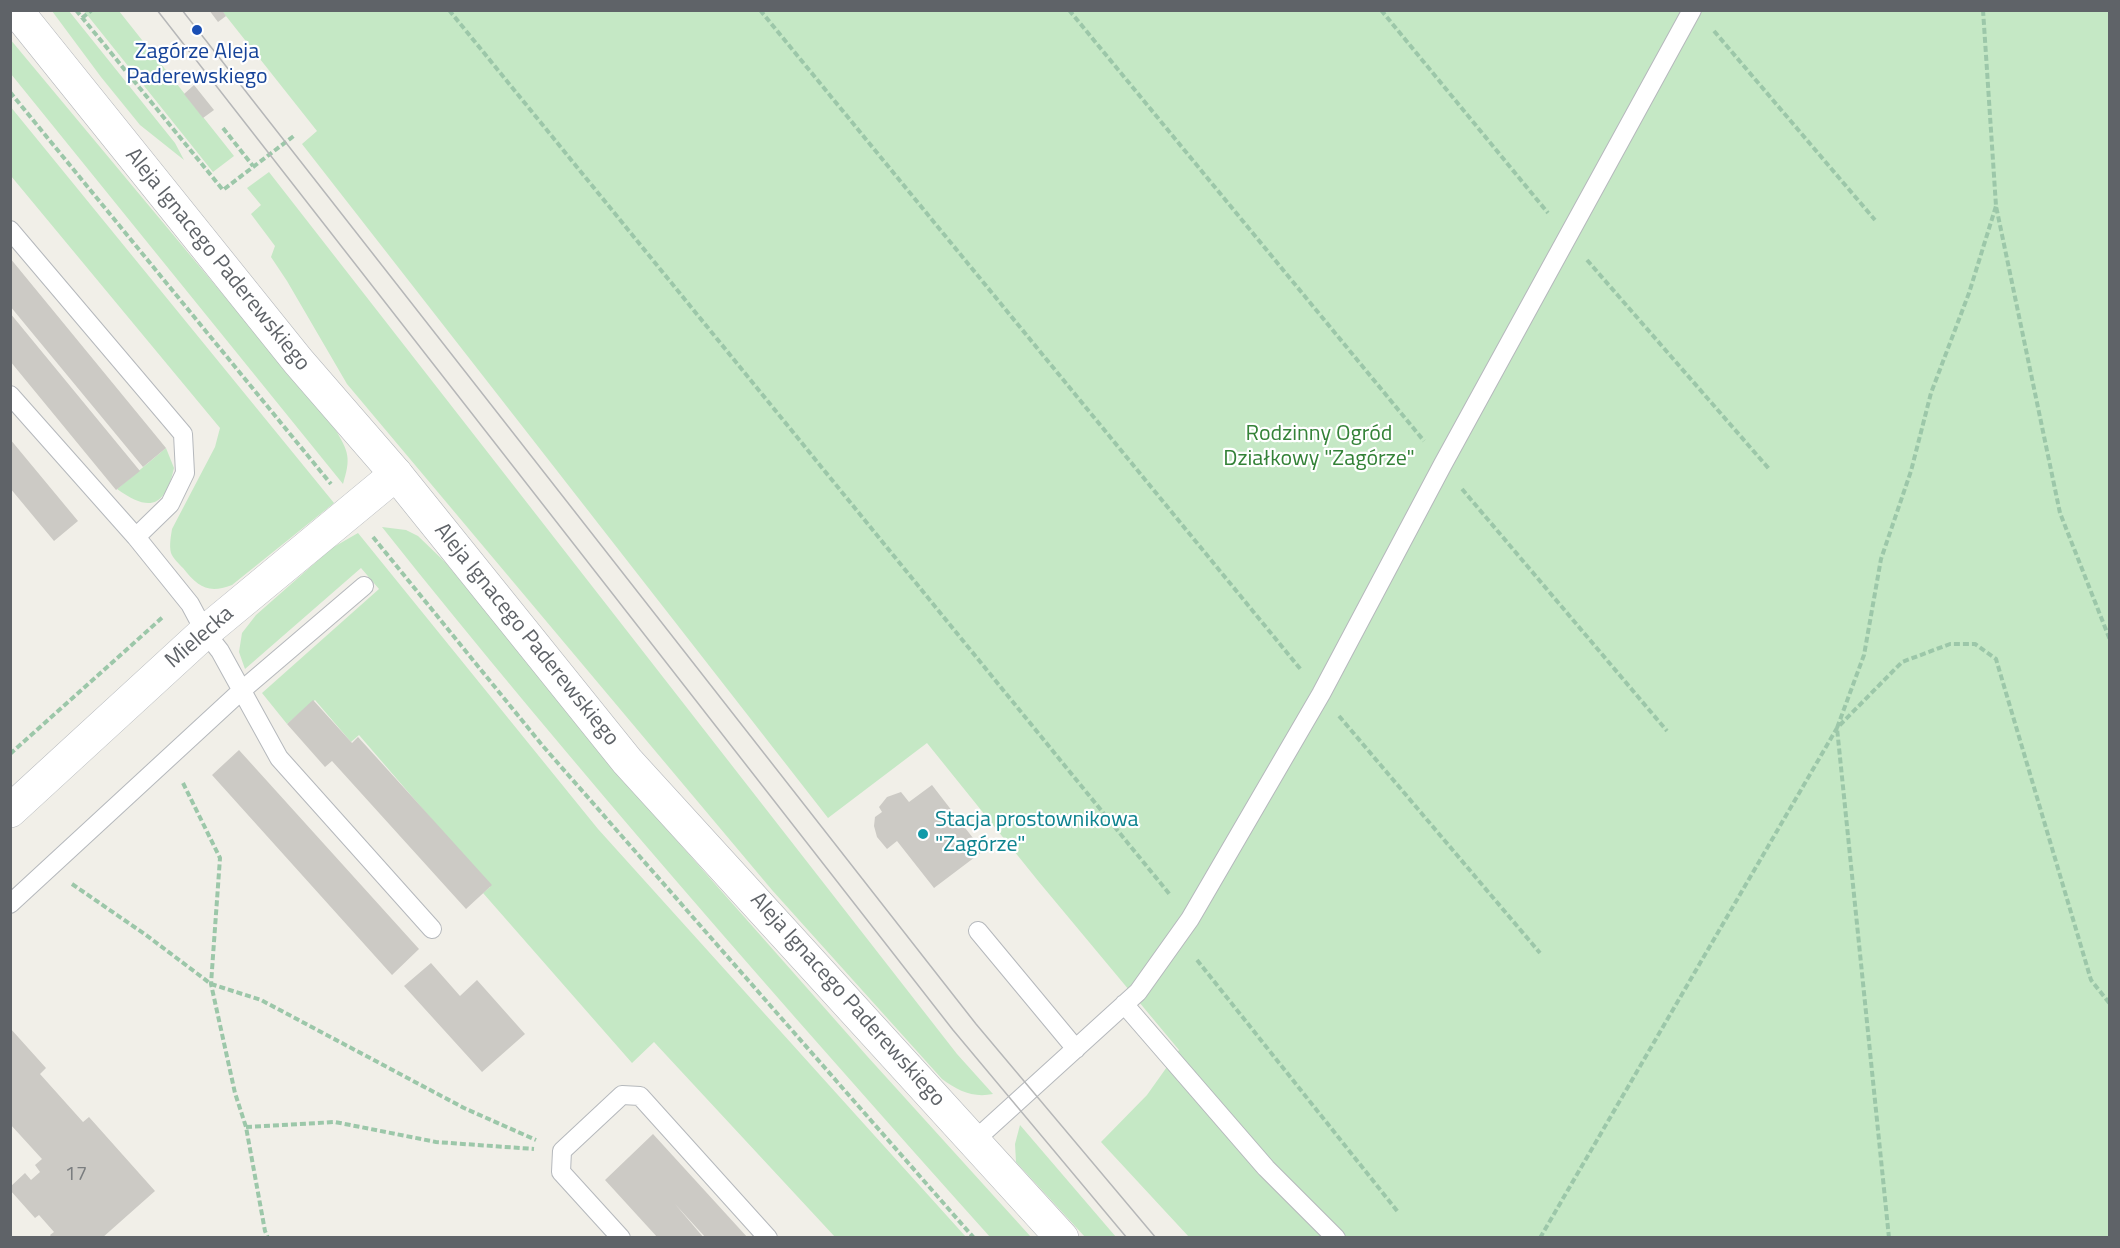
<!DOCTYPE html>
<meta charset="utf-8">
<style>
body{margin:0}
#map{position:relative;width:2120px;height:1248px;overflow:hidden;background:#f1efe8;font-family:"Titillium Web",sans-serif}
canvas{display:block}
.frame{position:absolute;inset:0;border:12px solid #5f6368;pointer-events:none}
</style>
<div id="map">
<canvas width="2120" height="1248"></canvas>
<div class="frame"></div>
</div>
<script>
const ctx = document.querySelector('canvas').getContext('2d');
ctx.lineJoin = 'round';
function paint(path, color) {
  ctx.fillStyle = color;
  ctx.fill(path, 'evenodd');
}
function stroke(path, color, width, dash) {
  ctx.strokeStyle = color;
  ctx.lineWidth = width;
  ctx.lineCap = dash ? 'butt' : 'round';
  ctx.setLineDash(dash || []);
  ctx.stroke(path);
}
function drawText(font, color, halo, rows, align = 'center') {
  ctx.font = font + ' "Titillium Web",sans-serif';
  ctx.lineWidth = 4.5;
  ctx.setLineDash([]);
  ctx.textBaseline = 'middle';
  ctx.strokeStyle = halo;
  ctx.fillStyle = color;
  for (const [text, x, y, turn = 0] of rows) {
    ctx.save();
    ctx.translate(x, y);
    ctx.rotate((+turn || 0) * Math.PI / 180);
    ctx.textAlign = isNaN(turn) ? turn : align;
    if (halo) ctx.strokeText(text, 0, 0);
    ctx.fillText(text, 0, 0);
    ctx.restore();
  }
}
paint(new Path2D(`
 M52,11H69L175,143L184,160L140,125L101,77Z
 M84,11H119L234,156L213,172Z
 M222,11H2109V1237H1189L1101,1142L1147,1095L1179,1050L1039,882L927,743L828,818L302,144L317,131Z
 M10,39L335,429C349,452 351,458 343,484L11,74Z
 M10,106L334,503L232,585C208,594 198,587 183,568C179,564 173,558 171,553C169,545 171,536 172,529L215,447L220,428L11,176Z
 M269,172L957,1054L993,1094C973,1098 958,1091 942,1079L772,890L347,384L287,281L271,257L275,246L251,214L261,205L247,188Z
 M166,448L174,468C165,508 149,512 117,489Z
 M382,527L406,530L418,536L446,563L641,800L867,1056L1031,1237H990C783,1005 576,771 382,527Z
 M358,533L598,829L966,1237H835L654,1042L632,1063L483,893L490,887L359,735L351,742L315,700L287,724L262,693L379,589L361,568L245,669L239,652L242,633L256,615L332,548Z
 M1020,1125L1116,1237H1085L1016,1162L1015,1144Z`), '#c5e8c5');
paint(new Path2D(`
 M209,10H222L226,16L218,22Z
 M194,85L214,110L203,118L184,94Z
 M10,258L166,448L143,467L10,306Z
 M10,313L140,471L116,490L10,361Z
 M10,439L78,521L54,541L10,488Z
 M313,700L352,743L358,737L492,885L466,909L332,761L325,767L287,724Z
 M239,750L419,949L392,975L212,775Z
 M932,785L983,851L934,888L897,841L887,849L877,837L874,826L875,817L882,812L879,807L887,797L901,792L909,802Z
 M431,963L460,996L477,980L525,1034L482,1072L404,986Z
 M10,1028L46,1068L40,1074L83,1122L89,1117L155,1191L102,1238H52L50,1235L54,1232L39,1215L35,1218L10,1190V1187L25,1173L31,1180L40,1172L35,1165L42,1159L10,1124Z
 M653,1134L748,1238H706L675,1204L704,1238H658L605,1180Z`), '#cccac5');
const service = new Path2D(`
 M10,230L183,434L185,473L170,504L136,537
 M10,395L136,537L190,604L205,632L220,651L279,758L432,929
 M10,904L241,691L364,586
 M978,931L1076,1049
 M1124,1004L1266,1168L1336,1238
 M975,1140L1138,992L1190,919L1321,694L1443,464L1692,10
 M621,1238L561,1172L562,1151L622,1095L640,1096L768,1238`);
const minor = new Path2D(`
 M10,811L205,632L396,474`);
const tertiary = new Path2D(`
 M16,10L298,361L396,474L627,761L1062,1238`);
stroke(service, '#b5b8bc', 20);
stroke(minor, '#b5b8bc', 34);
stroke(tertiary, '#b5b8bc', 34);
stroke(new Path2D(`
 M76,10L223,190L295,135
 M449,10L1171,896
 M760,10L1302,671
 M1069,10L1424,441
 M1381,10L1548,213
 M1983,10L1996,206L2060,513L2110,640
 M82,18L92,10
 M1714,31L1875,220
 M10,92L331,484
 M223,128L253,166
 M1587,260L1770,470
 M1462,489L1667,731
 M373,537L542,745L974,1238
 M1339,716L1540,953
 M10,754L164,616
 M183,783L220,858L211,984L235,1093L246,1127L265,1231L268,1238
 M72,884L146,935L211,984L261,1000L464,1108L536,1140
 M1197,960L1398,1212
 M246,1127L335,1122L436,1142L534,1149
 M1540,1238L1837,728L1902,662L1950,644H1975L1996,659L2091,980L2110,1004
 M1889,1238L1837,728L1864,655L1881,559L1911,471L1931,393L1969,293L1996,206`), '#9cc7a9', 4, [6, 3]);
stroke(service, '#fff', 18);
stroke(minor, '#fff', 33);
stroke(tertiary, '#fff', 33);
stroke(new Path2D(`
 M157,10L953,1030L1127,1238
 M182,10L976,1024L1156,1238`), '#b6b7b8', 1.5);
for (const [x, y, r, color] of [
 [197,30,6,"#1a4fb4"],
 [923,834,6,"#0f9aa8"]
]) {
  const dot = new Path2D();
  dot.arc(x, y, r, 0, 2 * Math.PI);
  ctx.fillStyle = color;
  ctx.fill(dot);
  stroke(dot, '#fff', 2);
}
drawText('20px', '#7a7d7f', null, [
 ["17",76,1175]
]);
drawText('22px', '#164399', '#fff', [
 ["Zagórze Aleja",197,53],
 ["Paderewskiego",197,78]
]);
drawText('22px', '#5f6368', '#fff', [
 ["Aleja Ignacego Paderewskiego",217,260,51],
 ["Aleja Ignacego Paderewskiego",526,635,51],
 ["Mielecka",200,638,-41],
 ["Aleja Ignacego Paderewskiego",847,1000,48]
]);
drawText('22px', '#348238', '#fff', [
 ["Rodzinny Ogród",1319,435],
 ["Działkowy \"Zagórze\"",1319,460]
]);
drawText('22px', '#0d838f', '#fff', [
 ["Stacja prostownikowa",935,821],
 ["\"Zagórze\"",935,846]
], 'left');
</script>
